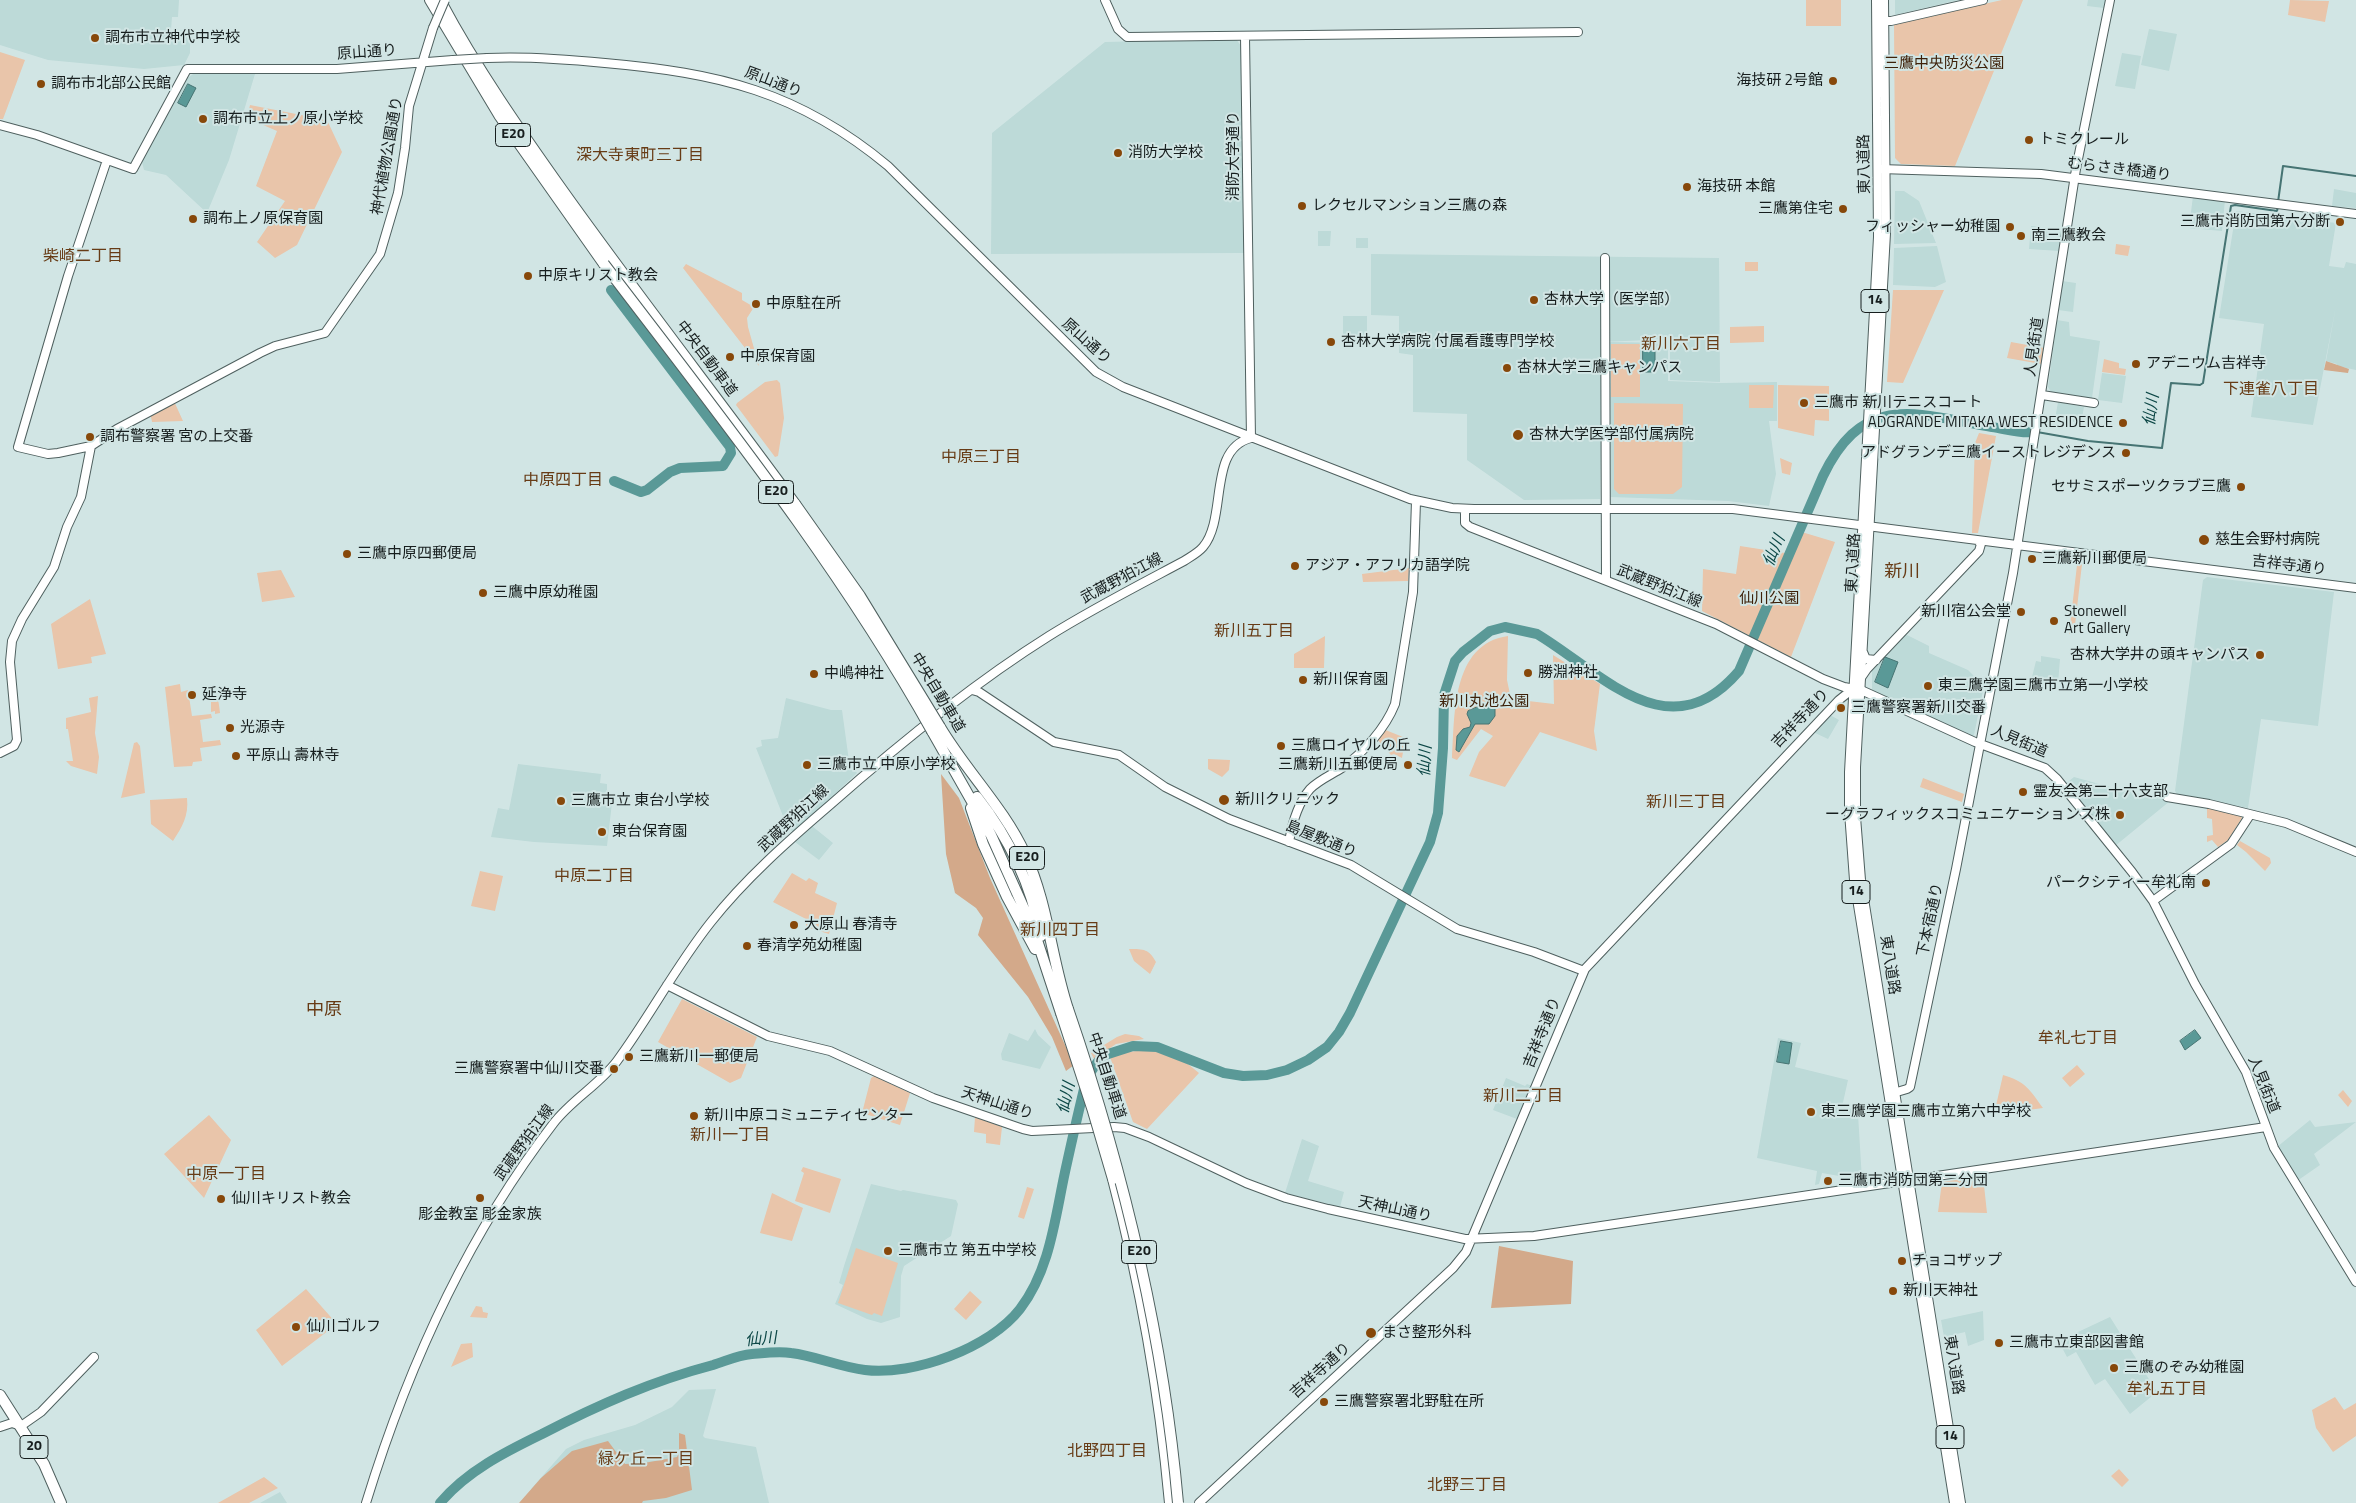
<!DOCTYPE html>
<meta charset="utf-8">
<style>
body{margin:0}
canvas{display:block;background:#d1e5e4}
</style>
<canvas width="2356" height="1503"></canvas>
<script>
const ctx = document.querySelector('canvas').getContext('2d');
ctx.lineJoin = 'round';
function paint(path, color) {
  ctx.fillStyle = color;
  ctx.fill(path, 'evenodd');
}
function stroke(path, color, width, dash) {
  ctx.strokeStyle = color;
  ctx.lineWidth = width;
  ctx.lineCap = dash ? 'butt' : 'round';
  ctx.setLineDash(dash || []);
  ctx.stroke(path);
}
function drawText(font, color, halo, rows, align = 'center') {
  ctx.font = font + ' "Titillium Web","Noto Sans JP",sans-serif';
  ctx.lineWidth = 4;
  ctx.setLineDash([]);
  ctx.textBaseline = 'middle';
  ctx.strokeStyle = halo;
  ctx.fillStyle = color;
  for (const [text, x, y, turn = 0] of rows) {
    ctx.save();
    ctx.translate(x, y);
    ctx.rotate((+turn || 0) * Math.PI / 180);
    ctx.textAlign = isNaN(turn) ? turn : align;
    if (halo) ctx.strokeText(text, 0, 0);
    ctx.fillText(text, 0, 0);
    ctx.restore();
  }
}
paint(new Path2D(`
 M0,0H179L178,17H172L171,30H190V53L184,65L144,69L48,60L0,45Z
 M1895,0H1958L1895,15Z
 M2088,0H2106L2104,8L2087,6Z
 M2149,29L2177,34L2169,71L2141,65Z
 M1236,39L1244,50V253L991,254L992,133L1105,42Z
 M2122,53L2141,56L2135,89L2115,86Z
 M196,72L255,74L229,160L207,213L166,175L144,170L142,162L186,79Z
 M2334,189L2356,193V208L2332,206Z
 M1895,191H1904L1919,201L1936,243L1894,244Z
 M2193,196L2225,200L2222,231L2189,228Z
 M2236,211L2336,223L2329,266L2344,268L2346,262L2356,264V370L2337,366V364L2326,361L2336,306L2313,425L2251,417L2264,324L2219,318Z
 M2031,226L2062,229L2059,251L2029,249Z
 M1318,231H1331L1330,246H1318Z
 M1356,238H1368V248H1356Z
 M1937,246L1946,282L1935,287L1893,285L1894,248Z
 M1371,254L1719,258L1720,382L1670,380V339L1603,342L1600,499L1524,500L1467,460V414L1413,412V355L1399,353V316L1371,315Z
 M2062,281L2076,283L2073,312L2058,310Z
 M1343,316H1367V340H1343Z
 M2057,320L2069,322L2070,336L2100,341L2092,398L2051,392L2048,387Z
 M1610,342L1668,343V381L1721,383L1777,382V421H1769L1776,474L1769,506L1728,501L1610,497Z
 M2102,373L2126,376L2122,403L2098,400Z
 M2058,402L2084,407L2081,423L2055,419Z
 M2207,577L2334,592L2318,726L2261,719L2248,808L2177,794L2175,791L2203,580Z
 M1905,634L1929,646V653L1968,670L1975,677L1985,681L1974,735L1971,737L1872,691V670Z
 M2041,656L2060,659L2058,683L2032,677L2036,661L2041,662Z
 M786,698L831,710H842L849,761L857,773L793,833L785,821L756,748L762,746L761,740L778,738Z
 M1830,715L1839,720L1828,739L1813,732Z
 M518,764L601,774L600,783L607,784V793L613,794L607,846L534,842L491,837L498,808L509,810Z
 M2074,777L2110,787L2170,801L2115,846L2064,785Z
 M812,826L833,843L819,860L795,842Z
 M1035,1029L1038,1035L1051,1047L1040,1069L1002,1060L1001,1054L1009,1033L1028,1041Z
 M1778,1038L1801,1043L1795,1067L1848,1080L1842,1107L1857,1110L1858,1114L1862,1180L1822,1173L1819,1184L1815,1185L1817,1171L1757,1158Z
 M1506,1078L1525,1086L1527,1084L1532,1086L1517,1119L1493,1110Z
 M2310,1120L2315,1127L2356,1122L2314,1154L2320,1165L2297,1181L2277,1147Z
 M1302,1139L1319,1146L1308,1181L1344,1192L1340,1207L1285,1193Z
 M871,1184L901,1191L903,1190L956,1200L958,1204L951,1236L904,1266L901,1276L900,1317L881,1323L867,1319L835,1304L843,1285L839,1283L844,1266Z
 M1983,1311L1984,1340L1968,1346L1965,1332L1944,1337L1941,1320Z
 M2110,1317L2157,1392L2130,1414L2105,1379L2095,1385L2076,1352L2067,1357L2059,1342L2063,1339Z
 M716,1389L703,1436L705,1438L756,1447L769,1503H524L532,1488L566,1449L584,1440L635,1425L672,1407L689,1390Z
 M280,1492L287,1503H260Z`), '#bddad8');
paint(new Path2D(`
 M1806,0H1841V26H1806Z
 M2002,0H2023L1955,166L1901,164L1895,158L1894,24Z
 M2290,0L2329,1L2325,22L2288,15Z
 M0,52L25,60L3,119H0Z
 M250,105L327,120L342,152L297,245L275,258L257,242L285,201L256,186L277,131L247,118Z
 M2116,244L2130,246L2128,256L2115,254Z
 M1745,262H1758V271H1745Z
 M686,264L742,293V300L754,307L747,318L748,327L759,366L683,268Z
 M1893,290H1944L1903,383L1887,382Z
 M1764,326V342L1730,343V327Z
 M2011,342L2044,348L2041,364L2007,358Z
 M1611,344H1640V397H1611Z
 M2104,359L2119,363V368L2126,369L2125,375L2102,372Z
 M777,380L780,383L784,418L778,456L775,457L736,405L737,403L765,382Z
 M1749,385H1774L1773,408H1749Z
 M1778,385L1829,386V421L1815,420L1814,436L1778,428Z
 M173,399L183,421L152,422L150,412Z
 M1614,403L1683,404L1682,487L1673,494H1619L1614,489Z
 M1979,433L1996,436L1978,533H1972L1975,443Z
 M1780,458L1792,463L1790,475L1782,473Z
 M1795,530L1835,542L1791,657L1702,611L1703,569L1736,574L1740,546L1785,553Z
 M2082,564L2074,634H2069L2077,565Z
 M1409,568L1408,581L1363,582L1362,574Z
 M281,570L295,597L262,602L257,573Z
 M90,599L106,654L91,657L92,663L58,669L51,624Z
 M1325,636L1324,668H1294V654Z
 M1508,636L1507,680L1511,699L1554,704L1553,655L1600,684L1594,731L1597,751L1540,732L1505,787L1469,776L1479,752L1493,736L1481,729L1457,760L1452,758C1455,716 1451,644 1508,636Z
 M180,684L181,692L188,690L192,716L211,714L212,718L200,720L203,742L220,740L221,745L200,748L202,761L193,762L192,766L174,767L165,687Z
 M217,694L219,705H217H219L220,713L215,714V711L211,712V695Z
 M98,696L95,733L99,757L97,774L71,766L66,761H73L68,729H66V718L91,712L89,698Z
 M1383,729L1403,737L1404,746L1402,758L1394,754L1391,755L1376,738Z
 M137,742L140,746L145,793L121,798L134,743Z
 M1208,759L1230,760L1229,770L1222,777L1208,769Z
 M1923,778L1964,794L1962,802L1920,787Z
 M187,798C189,816 182,827 173,841L151,824L150,800Z
 M2207,808L2241,816L2242,818L2228,840L2218,847L2212,840L2207,842V836L2213,835L2212,819L2207,818Z
 M2240,841L2270,858L2271,863L2265,871L2246,852L2237,845Z
 M480,871L503,876L495,911L471,906Z
 M792,873L806,881L809,878L818,883L815,893L837,903L829,934L806,927V919L773,902Z
 M1129,949C1144,949 1149,949 1156,962L1150,974L1134,961Z
 M682,999L757,1037L741,1078L730,1083L658,1042Z
 M1125,1034L1139,1036L1144,1039L1116,1044L1094,1059L1091,1053L1117,1037Z
 M1154,1049L1183,1060L1199,1073L1147,1129L1133,1122L1110,1057L1128,1052Z
 M2077,1065L2085,1074L2070,1087L2062,1078Z
 M2003,1075C2025,1081 2030,1090 2043,1108L2021,1111L1995,1110Z
 M874,1076L910,1093L900,1125L862,1113L871,1078Z
 M2343,1090L2352,1101L2348,1107L2338,1095Z
 M209,1115L231,1140L204,1198L164,1154Z
 M975,1117L1002,1127L1000,1145L986,1143V1134L974,1132Z
 M803,1167L841,1179L830,1213L795,1201L804,1173L801,1171Z
 M1983,1176L1987,1213L1938,1212L1942,1182Z
 M1027,1187L1034,1189L1024,1219L1018,1217Z
 M772,1193L803,1208L792,1241L760,1233Z
 M856,1248L898,1263L882,1316L874,1313L872,1315L838,1303Z
 M306,1289L337,1324L282,1366L256,1330Z
 M970,1291L982,1302L966,1320L954,1309Z
 M476,1306L482,1307L483,1312L488,1313L487,1318L470,1317Z
 M472,1343L473,1357L451,1367L461,1344Z
 M2335,1397L2344,1410L2356,1403V1436L2333,1452L2316,1428L2312,1410Z
 M2119,1469L2129,1480L2122,1487L2111,1476Z
 M264,1477L278,1488L249,1503H218Z`), '#e9c5aa');
paint(new Path2D(`
 M2326,361L2349,369L2348,373L2324,370Z
 M941,774L959,798L990,878L1074,1065L1066,1071L1052,1037L1028,997L978,935L983,918L976,908L955,893L946,854Z
 M1499,1246L1573,1261L1571,1304L1491,1308Z
 M679,1433L685,1435L692,1490L666,1498L643,1501L642,1503H519L541,1478L572,1451L608,1441L625,1464L644,1463L677,1457L679,1453Z`), '#d3a98a');
const water = new Path2D(`
 M188,84L196,88L186,107L178,103Z
 M1643,350H1655V372H1643Z
 M1885,657L1898,662L1888,688L1875,682Z
 M1487,703L1495,707V716L1489,724H1475L1459,752L1456,750L1457,736L1463,729L1470,727L1471,723L1467,714L1468,711Z
 M2195,1030L2201,1038L2185,1050L2180,1041Z
 M1781,1041L1792,1043L1789,1064L1777,1062Z`);
paint(water, '#5a9997');
stroke(water, '#467473', 1);
stroke(new Path2D(`
 M2278,202L2283,166L2356,176
 M2037,432L2088,441L2162,448L2171,383L2200,385L2203,383L2231,206L2235,205L2277,211L2278,207`), '#467473', 2);
stroke(new Path2D(`
 M611,290L730,447L731,453L723,466L680,468L670,472L647,490L641,492L614,481
 M440,1503C467,1471 505,1452 542,1434C598,1405 652,1381 713,1365C726,1361 738,1355 752,1354C764,1353 779,1351 791,1353C816,1356 840,1367 865,1370C913,1376 990,1348 1020,1309C1050,1270 1055,1218 1065,1172C1072,1140 1079,1109 1087,1077L1102,1056L1133,1046L1157,1047L1224,1073L1243,1076L1267,1075L1287,1070L1308,1060L1327,1047L1339,1032L1350,1013L1430,842L1438,813L1443,748L1444,695L1455,661L1463,652L1490,631L1505,627L1537,634C1602,673 1669,753 1739,671L1823,476C1864,391 1916,414 1992,427C2006,429 2020,434 2034,432`), '#5a9997', 10);
const secondary = new Path2D(`
 M1105,0L1118,29L1127,37L1578,32
 M1879,21H1891L1983,0
 M1245,37L1251,438
 M487,58C527,56 565,59 605,63C718,73 798,91 888,166L1096,372L1123,387L1410,499L1452,508L1474,509H1733L2356,588
 M0,125L37,135L133,169L187,69H337L453,60
 M107,160L68,276L18,447L48,454L58,453L91,446L117,429L260,353L275,346L325,333L380,254L398,193L405,148L409,106L433,28
 M1880,169L2041,174L2356,214
 M1605,258L1606,580
 M2042,395L2094,403
 M1465,509V523L1470,527L1716,624L1823,679L1844,687L1861,690L1975,742L2045,768L2057,779L2132,872L2153,901L2195,984L2246,1072L2274,1148L2356,1282
 M972,690L979,692L1054,742L1119,755L1165,787L1229,819L1351,865L1457,929L1534,952L1584,971
 M0,753L14,746L17,740L10,662L12,641L22,619L54,567L67,527L81,497L91,446
 M2167,797L2209,804L2286,823L2356,852
 M1289,842C1292,824 1298,803 1310,789C1319,780 1331,775 1342,768C1364,752 1385,729 1395,704L1413,592L1416,501
 M2153,901L2231,844L2250,815
 M667,985L768,1036L830,1051L933,1098L1023,1129L1032,1131L1114,1127L1125,1128L1149,1137L1246,1183L1286,1198L1328,1209L1465,1239L1534,1236L2266,1127
 M1890,1094L1907,1089L1910,1087L1956,869L2013,573L2076,169L2110,0
 M0,1427L12,1423L21,1426L41,1412L94,1357
 M366,1503C407,1369 467,1236 553,1124C571,1100 599,1085 617,1061C650,1016 676,966 711,922C745,879 788,841 830,805C899,744 971,685 1049,636C1092,609 1139,585 1184,561C1190,557 1198,553 1203,547C1228,517 1207,449 1251,438
 M1199,1503L1453,1268L1466,1252L1585,969L1839,700L1854,688L1867,669L1979,551L1981,544L1978,541`);
const primary = new Path2D(`
 M1876,0L1878,237L1849,772V812L1854,880L1954,1503
 M1884,0L1886,233L1856,767V817L1861,880L1961,1503
 M1863,652L1866,659L1876,660`);
const highway = new Path2D(`
 M430,0L499,115L604,264
 M440,0C476,68 521,132 565,194C640,299 719,400 795,504
 M940,727C966,771 1004,808 1025,854C1048,903 1051,958 1068,1009
 M932,731L991,835L1034,931L1061,1013
 M977,797C1010,839 1031,883 1041,936
 M971,808L983,844L1007,897L1035,949
 M1113,1179C1141,1285 1160,1394 1170,1503
 M0,1395L44,1464L61,1503`);
stroke(secondary, '#4f605f', 10);
stroke(primary, '#4f605f', 10);
stroke(highway, '#4f605f', 12);
stroke(secondary, '#fff', 8);
stroke(primary, '#fff', 8);
stroke(highway, '#fff', 10);
const secondaryBridge = new Path2D(`
 M433,28L445,0
 M453,60L487,58`);
const highwayBridge = new Path2D(`
 M604,264C719,415 839,565 932,731
 M795,504L860,596L940,727
 M1068,1009C1123,1169 1163,1333 1178,1503
 M1061,1013L1093,1111L1113,1179`);
stroke(secondaryBridge, '#4f605f', 10, []);
stroke(highwayBridge, '#4f605f', 12, []);
stroke(secondaryBridge, '#fff', 8);
stroke(highwayBridge, '#fff', 10);
for (const [x, y, r, color] of [
 [95,38,5,"#87480a"],
 [1833,81,5,"#87480a"],
 [41,84,5,"#87480a"],
 [203,119,5,"#87480a"],
 [2029,140,5,"#87480a"],
 [1118,153,5,"#87480a"],
 [1687,187,5,"#87480a"],
 [1302,206,5,"#87480a"],
 [1843,209,5,"#87480a"],
 [193,219,5,"#87480a"],
 [2340,222,5,"#87480a"],
 [2010,227,5,"#87480a"],
 [2021,236,5,"#87480a"],
 [528,276,5,"#87480a"],
 [1534,300,5,"#87480a"],
 [756,304,5,"#87480a"],
 [1331,342,5,"#87480a"],
 [730,357,5,"#87480a"],
 [2136,364,5,"#87480a"],
 [1507,368,5,"#87480a"],
 [1804,403,5,"#87480a"],
 [2123,423,5,"#87480a"],
 [1518,435,6,"#87480a"],
 [90,437,5,"#87480a"],
 [2126,453,5,"#87480a"],
 [2241,487,5,"#87480a"],
 [2204,540,6,"#87480a"],
 [347,554,5,"#87480a"],
 [2032,559,5,"#87480a"],
 [1295,566,5,"#87480a"],
 [483,593,5,"#87480a"],
 [2021,612,5,"#87480a"],
 [2054,621,5,"#87480a"],
 [2260,655,5,"#87480a"],
 [1528,673,5,"#87480a"],
 [814,674,5,"#87480a"],
 [1303,680,5,"#87480a"],
 [1928,686,5,"#87480a"],
 [192,695,5,"#87480a"],
 [1841,708,5,"#87480a"],
 [230,728,5,"#87480a"],
 [1281,746,5,"#87480a"],
 [236,756,5,"#87480a"],
 [807,765,5,"#87480a"],
 [1408,765,5,"#87480a"],
 [2023,792,5,"#87480a"],
 [1224,800,6,"#87480a"],
 [561,801,5,"#87480a"],
 [2120,815,5,"#87480a"],
 [602,832,5,"#87480a"],
 [2206,883,5,"#87480a"],
 [794,925,5,"#87480a"],
 [747,946,5,"#87480a"],
 [629,1057,5,"#87480a"],
 [614,1069,5,"#87480a"],
 [1811,1112,5,"#87480a"],
 [694,1116,5,"#87480a"],
 [1828,1181,5,"#87480a"],
 [480,1198,5,"#87480a"],
 [221,1199,5,"#87480a"],
 [888,1251,5,"#87480a"],
 [1902,1261,5,"#87480a"],
 [1893,1291,5,"#87480a"],
 [296,1327,5,"#87480a"],
 [1371,1333,6,"#87480a"],
 [1999,1343,5,"#87480a"],
 [2114,1368,5,"#87480a"],
 [1324,1402,5,"#87480a"]
]) {
  const dot = new Path2D();
  dot.arc(x, y, r, 0, 2 * Math.PI);
  ctx.fillStyle = color;
  ctx.fill(dot);
  stroke(dot, '#d1e5e4', 2);
}
for (const [x, y, w] of [
 [513,135,35],
 [1875,301,28],
 [776,492,35],
 [1027,858,35],
 [1856,892,28],
 [1139,1252,35],
 [1950,1437,28],
 [34,1447,28]
]) {
  const box = new Path2D();
  box.roundRect(x - w / 2, y - 11.5, w, 23, 4);
  ctx.fillStyle = '#d1e5e4';
  ctx.fill(box);
  stroke(box, '#171e1e', 1);
}
drawText('bold 14px', '#171e1e', null, [
 ["E20",513,135],
 ["14",1875,301],
 ["E20",776,492],
 ["E20",1027,858],
 ["14",1856,892],
 ["E20",1139,1252],
 ["14",1950,1437],
 ["20",34,1447]
]);
drawText('15px', '#171e1e', '#d1e5e4', [
 ["調布市立神代中学校",105,38],
 ["海技研 2号館",1823,81,"right"],
 ["調布市北部公民館",51,84],
 ["調布市立上ノ原小学校",213,119],
 ["トミクレール",2039,140],
 ["消防大学校",1128,153],
 ["海技研 本館",1697,187],
 ["レクセルマンション三鷹の森",1312,206],
 ["三鷹第住宅",1833,209,"right"],
 ["調布上ノ原保育園",203,219],
 ["三鷹市消防団第六分断",2330,222,"right"],
 ["フィッシャー幼稚園",2000,227,"right"],
 ["南三鷹教会",2031,236],
 ["中原キリスト教会",538,276],
 ["杏林大学（医学部）",1544,300],
 ["中原駐在所",766,304],
 ["杏林大学病院 付属看護専門学校",1341,342],
 ["中原保育園",740,357],
 ["アデニウム吉祥寺",2146,364],
 ["杏林大学三鷹キャンパス",1517,368],
 ["三鷹市 新川テニスコート",1814,403],
 ["ADGRANDE MITAKA WEST RESIDENCE",2113,423,"right"],
 ["杏林大学医学部付属病院",1529,435],
 ["調布警察署 宮の上交番",100,437],
 ["アドグランデ三鷹イーストレジデンス",2116,453,"right"],
 ["セサミスポーツクラブ三鷹",2231,487,"right"],
 ["慈生会野村病院",2215,540],
 ["三鷹中原四郵便局",357,554],
 ["三鷹新川郵便局",2042,559],
 ["アジア・アフリカ語学院",1305,566],
 ["三鷹中原幼稚園",493,593],
 ["新川宿公会堂",2011,612,"right"],
 ["Stonewell",2064,612],
 ["Art Gallery",2064,629],
 ["杏林大学井の頭キャンパス",2250,655,"right"],
 ["勝淵神社",1538,673],
 ["中嶋神社",824,674],
 ["新川保育園",1313,680],
 ["東三鷹学園三鷹市立第一小学校",1938,686],
 ["延浄寺",202,695],
 ["三鷹警察署新川交番",1851,708],
 ["光源寺",240,728],
 ["三鷹ロイヤルの丘",1291,746],
 ["平原山 壽林寺",246,756],
 ["三鷹市立 中原小学校",817,765],
 ["三鷹新川五郵便局",1398,765,"right"],
 ["霊友会第二十六支部",2033,792],
 ["新川クリニック",1235,800],
 ["三鷹市立 東台小学校",571,801],
 ["ーグラフィックスコミュニケーションズ株",2110,815,"right"],
 ["東台保育園",612,832],
 ["パークシティー牟礼南",2196,883,"right"],
 ["大原山 春清寺",804,925],
 ["春清学苑幼稚園",757,946],
 ["三鷹新川一郵便局",639,1057],
 ["三鷹警察署中仙川交番",604,1069,"right"],
 ["東三鷹学園三鷹市立第六中学校",1821,1112],
 ["新川中原コミュニティセンター",704,1116],
 ["三鷹市消防団第二分団",1838,1181],
 ["仙川キリスト教会",231,1199],
 ["彫金教室 彫金家族",480,1215,"center"],
 ["三鷹市立 第五中学校",898,1251],
 ["チョコザップ",1912,1261],
 ["新川天神社",1903,1291],
 ["仙川ゴルフ",306,1327],
 ["まさ整形外科",1382,1333],
 ["三鷹市立東部図書館",2009,1343],
 ["三鷹のぞみ幼稚園",2124,1368],
 ["三鷹警察署北野駐在所",1334,1402]
], 'left');
drawText('15px', '#171e1e', '#d1e5e4', [
 ["原山通り",367,53,-4],
 ["原山通り",773,83,21],
 ["神代植物公園通り",388,156,-80],
 ["消防大学通り",1234,156,-90],
 ["東八道路",1865,164,-91],
 ["むらさき橋通り",2119,170,7],
 ["原山通り",1086,342,42],
 ["人見街道",2035,347,-82],
 ["中央自動車道",706,359,53],
 ["東八道路",1854,563,-87],
 ["吉祥寺通り",2289,566,7],
 ["武蔵野狛江線",1122,579,-28],
 ["武蔵野狛江線",1659,587,22],
 ["中央自動車道",937,693,59],
 ["吉祥寺通り",1801,719,-46],
 ["人見街道",2019,742,23],
 ["武蔵野狛江線",794,819,-43],
 ["島屋敷通り",1321,840,22],
 ["下本宿通り",1931,920,-78],
 ["東八道路",1889,965,81],
 ["吉祥寺通り",1543,1033,-68],
 ["中央自動車道",1106,1076,72],
 ["人見街道",2263,1085,68],
 ["天神山通り",997,1104,18],
 ["武蔵野狛江線",525,1143,-54],
 ["天神山通り",1395,1210,12],
 ["東八道路",1953,1365,81],
 ["吉祥寺通り",1321,1371,-42]
]);
drawText('15px', '#3e2109', '#d1e5e4', [
 ["三鷹中央防災公園",1944,64],
 ["仙川公園",1769,599],
 ["新川丸池公園",1484,702]
]);
drawText('16px', '#673b15', '#d1e5e4', [
 ["深大寺東町三丁目",640,156],
 ["柴崎二丁目",83,257],
 ["新川六丁目",1681,345],
 ["下連雀八丁目",2271,390],
 ["中原三丁目",981,458],
 ["中原四丁目",563,481],
 ["新川五丁目",1254,632],
 ["新川三丁目",1686,803],
 ["中原二丁目",594,877],
 ["新川四丁目",1060,931],
 ["牟礼七丁目",2078,1039],
 ["新川二丁目",1523,1097],
 ["新川一丁目",730,1136],
 ["中原一丁目",226,1175],
 ["牟礼五丁目",2167,1390],
 ["北野四丁目",1107,1452],
 ["緑ケ丘一丁目",646,1460],
 ["北野三丁目",1467,1486]
]);
drawText('italic 16px', '#0c4746', '#d1e5e4', [
 ["仙川",2152,410,-82],
 ["仙川",1775,551,-67],
 ["仙川",1426,761,-87],
 ["仙川",1067,1098,-77],
 ["仙川",761,1340,-5]
]);
drawText('18px', '#673b15', '#d1e5e4', [
 ["新川",1902,573],
 ["中原",324,1011]
]);
</script>
